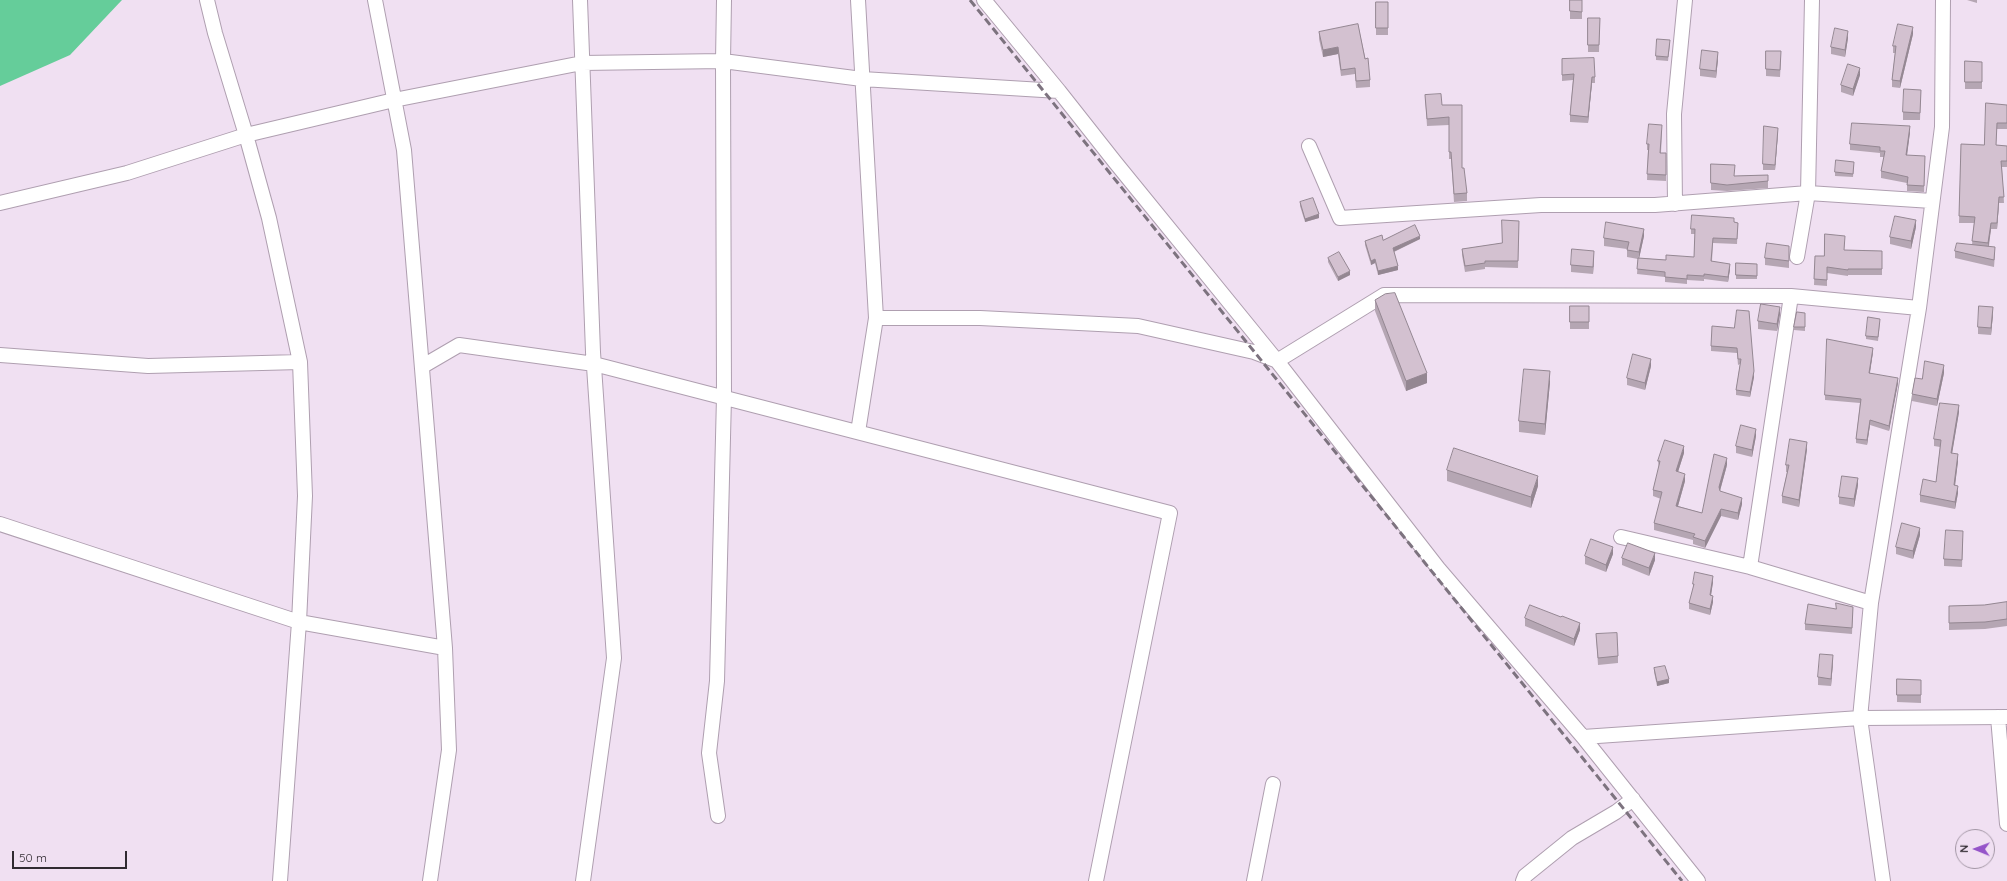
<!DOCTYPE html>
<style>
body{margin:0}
#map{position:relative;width:2007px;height:881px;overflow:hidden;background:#f0e0f2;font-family:Quicksand,sans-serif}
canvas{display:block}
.north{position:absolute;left:1955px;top:829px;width:40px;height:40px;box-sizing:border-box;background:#f0e0f2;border:1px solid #a397a5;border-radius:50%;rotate:271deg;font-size:11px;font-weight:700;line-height:16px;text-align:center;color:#302a31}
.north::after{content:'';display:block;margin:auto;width:14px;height:18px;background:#9554c9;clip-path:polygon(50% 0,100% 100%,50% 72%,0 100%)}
.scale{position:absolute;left:12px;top:851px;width:115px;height:18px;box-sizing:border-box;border:2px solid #302a31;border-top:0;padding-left:5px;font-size:12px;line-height:14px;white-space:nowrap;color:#302a31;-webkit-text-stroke:3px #f0e0f2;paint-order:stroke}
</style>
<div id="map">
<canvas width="2007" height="881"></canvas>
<div class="north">N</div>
<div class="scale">50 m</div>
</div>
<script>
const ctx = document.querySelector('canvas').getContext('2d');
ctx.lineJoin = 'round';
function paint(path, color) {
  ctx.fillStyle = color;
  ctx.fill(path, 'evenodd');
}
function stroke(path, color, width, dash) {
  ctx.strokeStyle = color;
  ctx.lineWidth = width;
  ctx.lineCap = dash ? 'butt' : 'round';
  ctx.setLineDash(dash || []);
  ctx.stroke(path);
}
paint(new Path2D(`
 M0,0H122L70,55L0,86Z`), '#65cd9a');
const street = new Path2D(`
 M207,0L215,33L246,135L269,218L300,362L305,496L299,622L280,881
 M375,0L404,150L445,648L449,750L430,881
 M580,0L593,352L614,658L583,881
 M858,0L876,318L858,432
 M984,0L1059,91
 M1309,146L1340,218L1541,205H1655L1808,193L1932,201
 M0,203L127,173L246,135L394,100L582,63L723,61L862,79L1059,91L1115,162L1277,361
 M1675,204L1674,114L1685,0
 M1797,257L1808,193L1812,0
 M876,318H980L1138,326L1254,352L1275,360
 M0,355L148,366L300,362
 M423,366L459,345L594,364L1170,513L1096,881
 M0,524L299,622L445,648
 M1621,537L1750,567
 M1871,603L1919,308
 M1998,717L2007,824
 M1583,737L1438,568L1277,361L1384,295L1791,296
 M718,816L709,753L717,681L724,397L723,61L724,0
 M1254,881L1273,784
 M1523,881L1525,876L1572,838L1616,812L1633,799
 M1698,881L1583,737L1860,718L2007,717
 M1883,881L1860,718L1871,603L1750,567L1791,296L1919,308L1942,127L1943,0`);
stroke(street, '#af9fb0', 16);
stroke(street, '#fff', 14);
stroke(new Path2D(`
 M970,0L1682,881`), '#7d737f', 3, [8, 4]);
paint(new Path2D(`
 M1570,0H1582V19H1570Z
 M1967,0H1977V3Z
 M1376,2H1388V35H1376Z
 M1588,18H1600L1599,52H1588Z
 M1358,24L1370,80V87L1356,88L1355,74L1341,76L1338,54L1323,57L1319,39V32Z
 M1913,34L1900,88L1892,87V80L1895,53H1893V46Z
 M1848,38L1845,57L1831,54V47Z
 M1670,44L1668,61L1656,60V56Z
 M1766,51L1781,59L1780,77L1766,76Z
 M1562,59L1595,77V83H1592L1588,123L1570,122V115L1573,80L1562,81Z
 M1718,59L1716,78L1700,76V69Z
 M1965,61L1982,62V89H1965Z
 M1860,75L1853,96L1841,92V85Z
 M1921,90L1920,120H1903V112Z
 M1425,95L1442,105H1462V168L1467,193V201L1454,202L1451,159H1449V125L1427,126Z
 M2007,105V129H1997L1996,145L2007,146V167H2002L2004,203H1999L1997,229H1991L1989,246L1995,254L1994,267L1955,258V251L1972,245L1974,223H1959L1961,144L1984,145Z
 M1662,131L1661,153H1666V181L1647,180L1648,150H1647V144Z
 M1910,132L1907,156H1925L1924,192L1907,191V183L1881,178V171L1884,157H1880V153L1850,150V144Z
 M1778,133L1775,170H1763V164Z
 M1711,164L1735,176L1768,175V188L1727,191L1711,190Z
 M1854,165L1853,177L1835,176V172Z
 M1300,202L1319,218L1305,222L1300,206Z
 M1519,221L1518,268L1485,267V269L1465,272L1462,255V249L1502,243Z
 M1734,222L1738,223L1737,244L1713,243L1712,261L1730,269L1728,282L1704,279V281L1687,280V284L1665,282V277L1637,274L1638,259L1627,257V249L1604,246V238L1644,236L1639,258L1666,260L1694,257L1695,234H1691V229Z
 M1916,227L1911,249L1890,244V237Z
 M1420,239L1394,252L1398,270L1378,275L1375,263L1371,265L1365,245V241L1383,240Z
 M1845,242L1844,250L1882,251V275H1848V276L1827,273V286L1814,285L1815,256H1824Z
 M1789,246V268L1765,265V258Z
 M1328,258L1350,275L1338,281L1328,262Z
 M1594,258L1593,274L1571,272V265Z
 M1736,263L1757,264V279H1736Z
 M1375,300L1427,383L1406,391L1375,311Z
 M1570,306H1589V329H1570Z
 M1805,313V331L1794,330V327Z
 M1780,314L1777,331L1758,329V321Z
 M1993,314L1991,335L1978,334V327Z
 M1880,322L1878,341L1866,339V336Z
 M1734,328L1754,377L1750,397L1736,395V390L1740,364L1738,365L1737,353L1711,351V346Z
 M1873,352L1870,373L1898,383L1889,431L1870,425L1867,445L1856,443V439L1860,403L1825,400V395Z
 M1651,366L1645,390L1627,385V378Z
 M1944,373L1937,406L1912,401V394L1922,379Z
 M1550,382L1545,435L1519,432V421Z
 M1959,412L1952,453L1958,461L1955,486L1958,493L1955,509L1920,502V495L1936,482L1940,447L1934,446V439Z
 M1756,436L1752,457L1736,453V446Z
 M1807,449L1799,507L1782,503V496L1787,472H1786V465Z
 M1684,453L1678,472L1685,481L1678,506L1702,513L1727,465L1720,491L1742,504L1738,520L1721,516L1705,548L1693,544V540L1654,530V523L1661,499L1653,496V490L1659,468L1658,461Z
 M1447,470L1538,486L1531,508L1447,481Z
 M1858,485L1854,507L1839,504V497Z
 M1920,535L1913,559L1896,554V547Z
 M1963,538L1962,567L1944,566V559Z
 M1613,554L1606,572L1585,564V556Z
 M1622,558L1655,560L1649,576L1622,565Z
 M1713,582L1711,596L1713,602L1710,615L1689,609V603L1693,590V584Z
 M2007,602V626L1985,629L1949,630V606L1984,605Z
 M1853,607L1852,634L1805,630V624L1836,609Z
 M1525,618L1580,630L1574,646L1525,626Z
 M1596,634L1618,656V663L1598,665Z
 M1833,662L1831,686L1818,685V677Z
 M1654,668L1669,683L1657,686L1654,672Z
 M1897,679L1921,680V703L1897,702Z`), '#b5a6b3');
paint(new Path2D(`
 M1913,27V34L1900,88V81Z
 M1848,31V38L1845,57V50Z
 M1338,47V54L1323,57V50Z
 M1718,52V59L1716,78V71Z
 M1860,68V75L1853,96V89Z
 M1592,77V83L1588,123V117Z
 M1910,126V132L1906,162V155Z
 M1778,128V133L1775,170V165Z
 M1999,197V203L1997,229V223Z
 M1319,214V218L1305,222V219Z
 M1916,220V227L1911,249V241Z
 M1991,223V229L1988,249V243Z
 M1644,229V236L1639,259V252Z
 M1420,236V239L1393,252V248Z
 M1594,251V258L1593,274V267Z
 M1375,259V263L1371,265V261Z
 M1730,264V269L1728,282V277Z
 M1398,266V270L1378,275V271Z
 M1350,271V275L1338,281V277Z
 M1780,307V314L1777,331V324Z
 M1993,307V314L1991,335V328Z
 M1873,348V352L1869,378V373Z
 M1651,359V366L1645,390V383Z
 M1944,365V373L1937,406V399Z
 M1550,371V382L1545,435V424Z
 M1754,371V377L1750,397V392Z
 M1427,373V383L1406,391V381Z
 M1898,378V383L1889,431V426Z
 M1959,405V412L1951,460V453Z
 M1870,420V425L1867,445V440Z
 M1756,429V436L1752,457V450Z
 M1807,442V449L1799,507V500Z
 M1684,446V453L1676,478V471Z
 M1958,454V461L1954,493V485Z
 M1727,458V465L1719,494V487Z
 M1685,474V481L1676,513V506Z
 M1538,476V486L1531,508V497Z
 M1858,478V485L1854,507V499Z
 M1958,486V493L1955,509V502Z
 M1742,498V504L1738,520V513Z
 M1721,509V516L1705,548V541Z
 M1920,528V535L1913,559V551Z
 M1613,547V554L1606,572V565Z
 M1655,553V560L1649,576V568Z
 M1713,576V582L1710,601V595Z
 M1713,596V602L1710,615V609Z
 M1580,623V630L1574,646V639Z
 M1833,655V662L1831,686V679Z
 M1669,679V683L1657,686V682Z`), '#948792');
const building = new Path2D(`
 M1570,0H1582V12L1570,11Z
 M1376,2H1388V28H1376Z
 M1588,18H1600L1599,45H1588Z
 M1358,24L1365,59L1368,58L1370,80L1356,81L1355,68L1341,70L1338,47L1323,50L1319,32Z
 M1898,24L1913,27L1900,81L1892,80L1896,46H1893Z
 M1835,28L1848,31L1845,50L1831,47Z
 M1657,39L1670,40L1668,57L1656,56Z
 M1702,50L1718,52L1716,71L1700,69Z
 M1766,51H1781L1780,70L1766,69Z
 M1594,58L1595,77H1592L1588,117L1570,115L1574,74L1562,75V59Z
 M1965,61L1982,62V82H1965Z
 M1848,64L1860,68L1853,89L1841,85Z
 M1904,89L1921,90L1920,113L1903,112Z
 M1441,94L1442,105H1462V168H1464L1467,193L1454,194L1451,152H1449V117L1427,119L1425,95Z
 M1986,103L2007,105V123H1997L1996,145L2007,146V161H2001L2004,197H1999L1997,223H1991L1988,243L1972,241L1975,217L1959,216L1961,144L1984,145Z
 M1852,123L1910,126L1906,155L1925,156L1924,186L1907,185L1908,177L1881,171L1885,151H1880V147L1850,144Z
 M1649,124L1662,125L1660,153H1666V175L1647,174L1649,144H1647Z
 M1764,126L1778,128L1775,165L1763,164Z
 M1836,160L1854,162L1853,174L1835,172Z
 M1711,164L1735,165L1734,176L1768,175V181L1727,185L1711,183Z
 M1313,198L1319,214L1305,219L1300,202Z
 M1692,215L1734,218V222L1738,223L1737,239L1713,238L1711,261L1730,264L1728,277L1704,274V276L1687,275V279L1665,277V272L1637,269L1638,258L1666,260V255L1694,257L1695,229H1691Z
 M1895,216L1916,220L1911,241L1890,237Z
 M1502,220L1519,221L1518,261H1485V263L1465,266L1462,249L1502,243Z
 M1606,222L1644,229L1639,252L1627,250L1629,242L1604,238Z
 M1415,225L1420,236L1393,248L1398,266L1378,271L1375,259L1371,261L1365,241L1382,235L1383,240Z
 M1825,234L1845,236L1844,250L1882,251V269H1848V270L1827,267V280L1814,279L1815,256H1824Z
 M1767,243L1789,246V261L1765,258Z
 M1957,243L1995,247L1994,260L1955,251Z
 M1572,249L1594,251L1593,267L1571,265Z
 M1339,252L1350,271L1338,277L1328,258Z
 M1736,263L1757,264V276L1736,275Z
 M1395,293L1427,373L1406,381L1375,300L1385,294Z
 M1761,304L1780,307L1777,324L1758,321Z
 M1570,306H1589V322H1570Z
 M1979,306L1993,307L1991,328L1978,327Z
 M1737,310L1749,311L1754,371L1750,392L1736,390L1741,359H1738L1737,348L1711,346L1712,326L1734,328Z
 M1797,312L1805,313V327H1794Z
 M1868,317L1880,319L1878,337L1866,336Z
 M1827,339L1873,348L1869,373L1898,378L1889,426L1870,420L1867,440L1856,439L1861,399L1825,395Z
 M1633,354L1651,359L1645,383L1627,378Z
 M1925,361L1944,365L1937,399L1912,394L1915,378L1922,379Z
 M1524,369L1550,371L1545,424L1519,421Z
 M1940,403L1959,405L1951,453L1958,454L1954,485L1958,486L1955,502L1920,495L1923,479L1936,482L1941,440L1934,439Z
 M1741,425L1756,429L1752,450L1736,446Z
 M1790,439L1807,442L1799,500L1782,496L1789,465H1786Z
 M1665,440L1684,446L1676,471L1685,474L1676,506L1702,513L1714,454L1727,458L1719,487L1720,491L1742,498L1738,513L1721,509L1705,541L1693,537L1695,534L1654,523L1662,492L1653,490L1660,461H1658Z
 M1454,448L1538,476L1531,497L1447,470Z
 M1842,476L1858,478L1854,499L1839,497Z
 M1902,523L1920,528L1913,551L1896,547Z
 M1946,530L1963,531L1962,560L1944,559Z
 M1591,539L1613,547L1606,565L1585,556Z
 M1628,543L1655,553L1649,568L1622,558Z
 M1695,572L1713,576L1710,595L1713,596L1710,609L1689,603L1694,584H1693Z
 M2007,602V619L1985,622L1949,623V606L1984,605Z
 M1836,603L1853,607L1852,628L1805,624L1808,604L1836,609Z
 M1530,605L1561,617L1562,616L1580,623L1574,639L1525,618Z
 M1617,633L1618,656L1598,658L1596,634Z
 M1820,654L1833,655L1831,679L1818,677Z
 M1665,666L1669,679L1657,682L1654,668Z
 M1897,679L1921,680V695H1897Z`);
paint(building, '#d3c1d0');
stroke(building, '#948792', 1);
</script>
